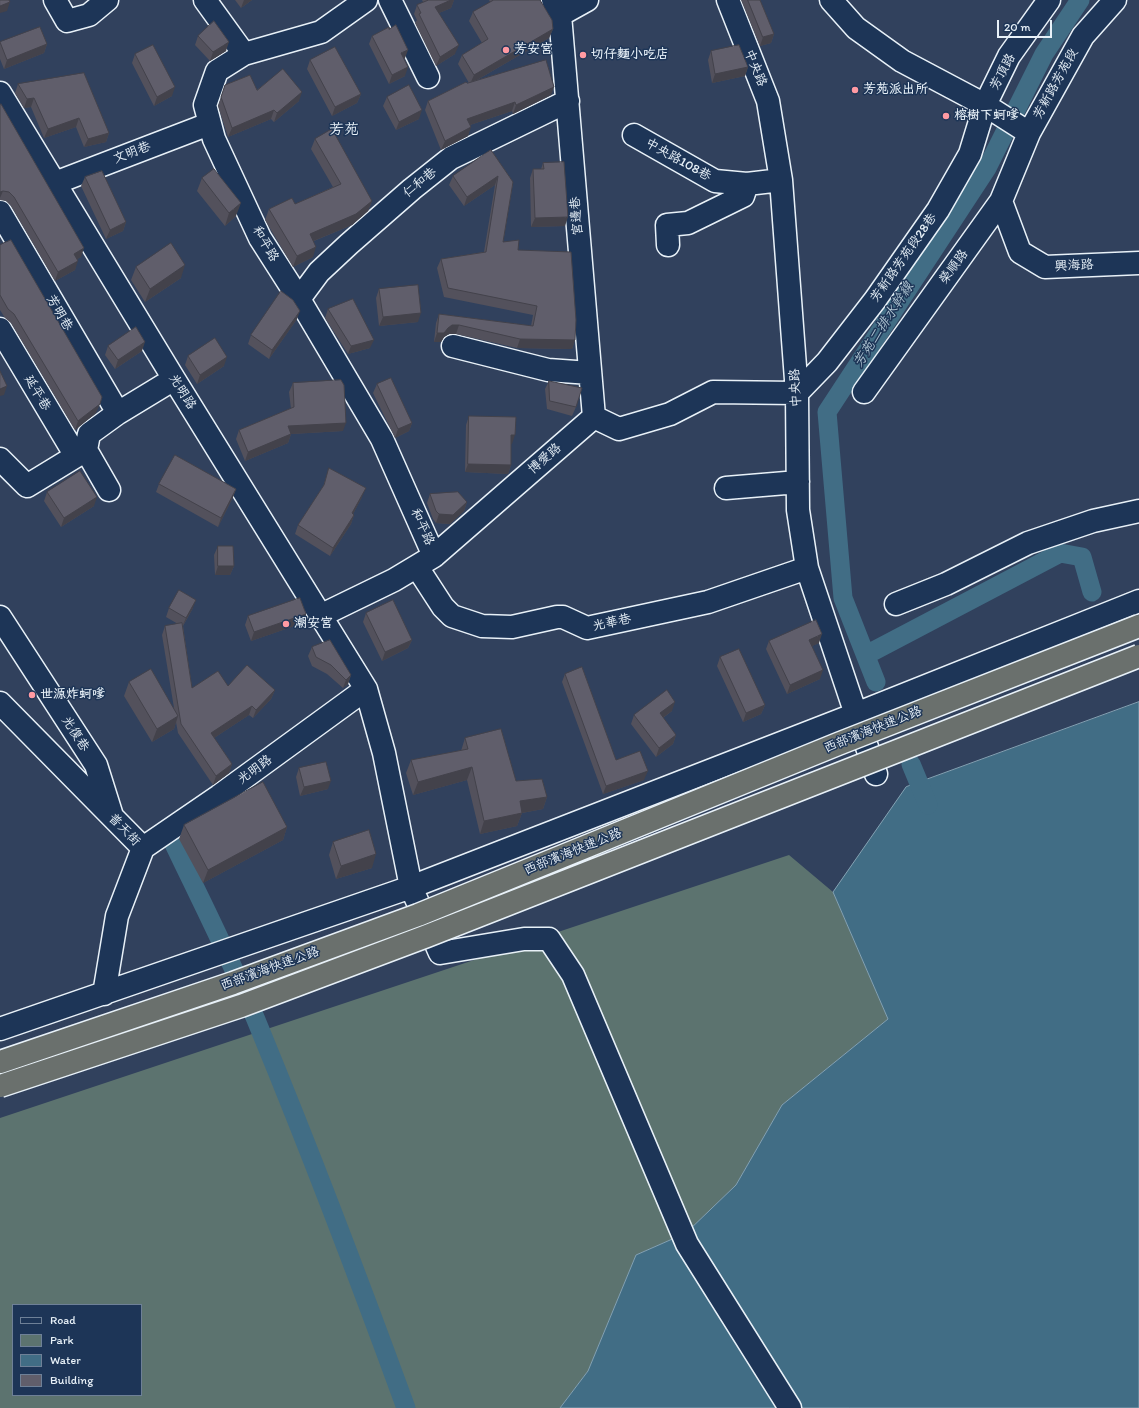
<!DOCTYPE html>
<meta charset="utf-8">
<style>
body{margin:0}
#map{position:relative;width:1139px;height:1408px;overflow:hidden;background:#31415d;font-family:Itim,sans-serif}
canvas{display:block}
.legend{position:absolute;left:12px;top:1304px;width:130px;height:92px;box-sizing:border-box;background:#1d3557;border:1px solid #6e8097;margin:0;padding:5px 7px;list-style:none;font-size:12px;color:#e8f1f8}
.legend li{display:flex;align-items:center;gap:8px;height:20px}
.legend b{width:20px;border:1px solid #6e8097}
.scale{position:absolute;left:997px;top:20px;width:55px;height:18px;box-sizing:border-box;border:2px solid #e8f1f8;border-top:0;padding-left:5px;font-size:12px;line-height:14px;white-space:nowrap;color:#e8f1f8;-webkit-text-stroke:3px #1d3557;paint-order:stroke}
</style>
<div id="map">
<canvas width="1139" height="1408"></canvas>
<ul class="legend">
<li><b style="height:5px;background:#1d3557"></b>Road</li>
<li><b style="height:11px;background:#5c736f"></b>Park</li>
<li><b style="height:11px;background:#416d85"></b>Water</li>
<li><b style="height:11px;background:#605e6b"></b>Building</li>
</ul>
<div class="scale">20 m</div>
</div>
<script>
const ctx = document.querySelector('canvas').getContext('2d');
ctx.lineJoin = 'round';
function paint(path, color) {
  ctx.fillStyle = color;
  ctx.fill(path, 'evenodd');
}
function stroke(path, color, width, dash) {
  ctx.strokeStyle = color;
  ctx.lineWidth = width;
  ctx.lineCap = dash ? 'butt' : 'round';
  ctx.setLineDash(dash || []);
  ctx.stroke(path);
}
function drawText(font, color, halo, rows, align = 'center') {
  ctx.font = font + ' Itim,"LXGW WenKai TC",sans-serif';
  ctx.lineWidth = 3;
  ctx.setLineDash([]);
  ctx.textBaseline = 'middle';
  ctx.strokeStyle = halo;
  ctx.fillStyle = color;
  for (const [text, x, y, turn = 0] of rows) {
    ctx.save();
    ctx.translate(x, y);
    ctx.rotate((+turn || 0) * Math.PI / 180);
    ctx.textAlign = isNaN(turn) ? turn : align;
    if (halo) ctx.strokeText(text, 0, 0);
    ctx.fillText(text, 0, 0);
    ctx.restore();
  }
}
paint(new Path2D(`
 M789,855L833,892L888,1019L782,1105L736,1185L686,1233L636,1255L588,1371L560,1408H0V1118ZM13,1305H141V1395H13Z`), '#5c736f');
const water = new Path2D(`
 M1139,702V1408H560L588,1371L636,1255L686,1233L736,1185L782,1105L888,1019L833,892L906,787Z`);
paint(water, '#416d85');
stroke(water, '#84a2b3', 1);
stroke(new Path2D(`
 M866,655L1060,553L1082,557L1092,592
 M876,682L843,598L827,412L987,168L1044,54L1080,0
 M911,764L928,805
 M173,842C203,905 235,967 261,1032C312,1156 360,1282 406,1408`), '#416d85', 19);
const minor = new Path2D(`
 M55,0L67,21L89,15L107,0
 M205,0L244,54
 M366,0L321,32L244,54L217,71L205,105L214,139L260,238L299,299L382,439L434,556
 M390,0L428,77
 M553,0L560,15L594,417
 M728,0L768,101L781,180L797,393L798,510L807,568L876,774
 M831,0L856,28L902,61L985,105L1029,133
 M560,15L587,0
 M0,93L174,379L366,689L384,753L411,887L440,953L524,939H549L573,975L687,1244L790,1408
 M634,135L715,181L747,184
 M55,183L209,124
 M1001,201L1020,252L1045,267L1139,263
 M0,212L118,413
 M668,245L667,225L688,223L743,196L747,184L781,180
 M299,299L319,272L349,244L412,189L451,158L568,101
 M0,329L76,456
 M453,346L548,370L590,373
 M864,392L1001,201L1029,133L1083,36L1115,0
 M594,417L619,429L670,414L713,392L797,393L827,362L875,300L938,210L970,154L985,105L1009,56L1049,0
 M86,450L89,434L118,413L174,379
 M0,459L27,486L86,450L109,490
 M726,488L798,482
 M417,567L443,607L452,616L482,626L512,627L557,617H563L587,628L708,602L807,568
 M896,604L946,584L1028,543L1093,521L1139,511
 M320,616L394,580L434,556L594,417
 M0,617L96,765L112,816
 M0,703L143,848
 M143,848L219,796L366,689
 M104,994L117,916L143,848
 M0,1029L411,887L856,714L1139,601`);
stroke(minor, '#e8f1f8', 25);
stroke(minor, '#1d3557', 22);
const highwayBridge = new Path2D(`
 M0,1062L233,983L418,915L838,744L1139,626
 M0,1086L241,1006L427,936L1139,656`);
stroke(highwayBridge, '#e8f1f8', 25, []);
stroke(highwayBridge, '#6a706d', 22);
paint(new Path2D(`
 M235,0H252L241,8Z
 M422,0H454L451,8L439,13L455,54L436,66L415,23L417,20L414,14L417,5L423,2Z
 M489,0H540L553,29L549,38L477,80L551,95L513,114L512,111L470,125L468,136L441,150L425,110L428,101L469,83L458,64L462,55L482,43L469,21L473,12L490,2Z
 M741,0H760L774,34L771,43L760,46Z
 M198,36L226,51L210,61L195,45Z
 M372,36L405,58L404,59L405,76L389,84L369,44Z
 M0,42L47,44L44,53L4,69L0,59Z
 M711,51L748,67L745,76L712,83L708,60Z
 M135,54L172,96L154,106L132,63Z
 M310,60L361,94L357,103L332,116L307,69Z
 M18,84L109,133L106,142L84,147L76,127L44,138L31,107L24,108L15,93Z
 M225,85L257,90L299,101L274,122L271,119L228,137L218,106Z
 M387,97L419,119L396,130L383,106Z
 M0,105L81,257L77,259L75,270L55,281L11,206L6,201L0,200Z
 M315,139L372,201L368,211L352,225L314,241L313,257L293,267L265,220L269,209L295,204L333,187L311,149Z
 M491,150L513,182L503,242L518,250L575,340L572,349L517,348L456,334H449L444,337L441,342H434L436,323L439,314L531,326L533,315L444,297L437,268L441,259L484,252L495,185L464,206L449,185L453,176Z
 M543,163L565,226L531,227L530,178L533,169H541Z
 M85,177L126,222L123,231L106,239L81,186Z
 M202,178L236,216L225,226L197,191Z
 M0,245L96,413L80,426L75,430L11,323L5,318L0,310Z
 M136,267L181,278L145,302L131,280Z
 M379,289L418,322L379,326L376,298Z
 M328,309L370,348L348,354L325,318Z
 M297,319L269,359L248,344L251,335Z
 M108,346L142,351L115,369L105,355Z
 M188,356L224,366L197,384L185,365Z
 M549,381L576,407L572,416L547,409L545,389Z
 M293,383L343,431L291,434L288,443L245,461L236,439L239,430L291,409L289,392Z
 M377,384L412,423L409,431L395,438L373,393Z
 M469,416L512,444H511V465L508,474L465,472L466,425Z
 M329,468L362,497L353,514L354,515L351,524L330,556L295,534L298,525L323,487Z
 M159,484L236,489L233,497L218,527L156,492Z
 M47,492L94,506L61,527L44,501Z
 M430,494L467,502L464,511L450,524L436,523L433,519L427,503Z
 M218,546L234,566L230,575H215L214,555Z
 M169,608H193L183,626L192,688L228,686L275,690L271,699L253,718L249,715L214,738L232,764L229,773L213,785L178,733L176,722L174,729L152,742L124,696L129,682L174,708L162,635L165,626L178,624L166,617Z
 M366,613L412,640L408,648L382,661L363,622Z
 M306,614L303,623L251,641L245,625L248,616Z
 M769,641L819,643L812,646L820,679L787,694L766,649Z
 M312,647L351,675L348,684L343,688L327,674L312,666L308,656Z
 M720,657L765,705L761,714L743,722L717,666Z
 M565,674L616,760L644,780L603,794L562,682Z
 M672,711L663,718L676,735L673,744L656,757L631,724L634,715Z
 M465,738L516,781L547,797L543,809L522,813L517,826L480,834L467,780L413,795L406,773L411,760L461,751Z
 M299,768L328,789L300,796L296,777Z
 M184,825L287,827L283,840L203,883L179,839Z
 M333,842L372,868L336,879L329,855Z`), '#53515c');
paint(new Path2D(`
 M244,0H252L241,8Z
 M451,0H454L451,8L432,16L435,7Z
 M10,2L7,11L0,13V6Z
 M553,29L549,38L470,84L474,75Z
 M774,34L771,43L760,46L763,37Z
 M229,42L226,51L210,61L213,52Z
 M47,44L44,53L4,69L7,60Z
 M459,45L455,54L436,66L440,57Z
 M408,50L405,58L398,62L401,53Z
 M408,67L405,76L389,84L392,75Z
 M748,67L745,76L712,83L715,74Z
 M175,87L172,96L154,106L157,97Z
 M554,87L551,95L513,114L516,105Z
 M302,92L299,101L274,122L277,113Z
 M361,94L357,103L332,116L335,107Z
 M34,98L31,107L24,108L27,99Z
 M515,102L512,111L464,127L467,119Z
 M274,110L271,119L228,137L232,128Z
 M422,110L419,119L396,130L399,122Z
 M79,118L76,127L44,138L48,129Z
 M471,127L468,136L441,150L445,141Z
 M109,133L106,142L84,147L88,139Z
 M498,176L495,185L464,206L467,197Z
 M3,191L0,198V192Z
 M372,201L368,211L352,225L306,244L310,234Z
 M241,203L236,216L225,226L229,213Z
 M568,217L565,226L531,227L535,218Z
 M126,222L123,231L106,239L110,230Z
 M316,247L313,257L293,267L297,256Z
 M84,248L81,257L71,263L74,254Z
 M78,261L75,270L55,281L58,272Z
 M185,265L181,278L145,302L150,289Z
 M300,311L297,319L269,359L272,350Z
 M421,313L418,322L379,326L383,317Z
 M452,325H459L456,334H449L444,337L441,342H434L437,333Z
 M520,339L575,340L572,349L517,348Z
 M374,340L370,348L348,354L351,346Z
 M145,342L142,351L115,369L118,360Z
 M227,357L224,366L197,384L200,375Z
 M7,386L4,395L0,396V389Z
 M100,404L96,413L80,426L75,430L78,421Z
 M346,423L343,431L291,434L288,443L245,461L248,452L288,426Z
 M412,423L409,431L395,438L398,429Z
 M511,435H515L512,444H508Z
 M468,464L511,465L508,474L465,472Z
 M366,488L362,497L349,522L352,513Z
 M236,489L233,497L218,527L221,518Z
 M97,497L94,506L61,527L64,518Z
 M467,502L464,511L450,524L436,523L439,514Z
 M354,515L351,524L330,556L333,548Z
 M218,566H234L230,575H215Z
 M196,600L193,608L182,627L186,618Z
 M306,614L303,623L251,641L254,632Z
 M822,634L819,643L806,649L809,640Z
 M412,640L408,648L382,661L385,652Z
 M823,670L820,679L787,694L790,685Z
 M351,675L348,684L343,688L346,680Z
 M275,690L271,699L253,718L256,710Z
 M675,702L672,711L657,722L660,713Z
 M765,705L761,714L743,722L746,713Z
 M252,706L249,715L208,742L211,733Z
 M178,716L174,729L152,742L157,729Z
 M676,735L673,744L656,757L659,748Z
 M232,764L229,773L213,785L216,776Z
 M472,767L467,780L413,795L418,782Z
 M648,771L644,780L603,794L606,786Z
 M331,781L328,789L300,796L304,787Z
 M547,797L543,809L516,814L520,801Z
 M522,813L517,826L480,834L484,821Z
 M287,827L283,840L203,883L208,870Z
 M376,854L372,868L336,879L341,866Z`), '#43424b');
const building = new Path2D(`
 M0,0H9L10,2L0,6Z
 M429,0H451L435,7L459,45L440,57L419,14L421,13L417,5Z
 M494,0H540L552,20L553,29L474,75L462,55L488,39L473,12Z
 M748,0H760L774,34L763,37Z
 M214,21L229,42L213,52L198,36Z
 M396,25L408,50L401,53L408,67L392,75L372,36L389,27V29Z
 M40,27L47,44L7,60L0,42Z
 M153,45L175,87L157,97L135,54Z
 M739,45L748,67L715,74L711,51Z
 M335,47L361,94L335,107L310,60Z
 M546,60L554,87L516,105L515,102L467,119L471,127L445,141L428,101L466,82L467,83Z
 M283,69L302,92L277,113L274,110L232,128L221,97L225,85L250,75L257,90Z
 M84,73L109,133L88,139L79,118L48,129L34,98L27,99L18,84Z
 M409,85L422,110L399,122L387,97Z
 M1,104L84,248L74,254L78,261L58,272L14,197L9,192L3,191L0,192V105Z
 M332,129L372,201L356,214L310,234L316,247L297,256L269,209L292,198L295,204L341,184L315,139Z
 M491,150L513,182L503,242L519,240L518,250L571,252L576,320L575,340L520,339L459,325H452L448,328L444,333H437L439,314L533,326L537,306L448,288L441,259L486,252L498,176L467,197L453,176Z
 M564,162L568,217L535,218L533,169H544L543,163Z
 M214,169L241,203L229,213L202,178Z
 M102,171L126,222L110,230L85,177Z
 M11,240L102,397L100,404L83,417L78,421L14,314L8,309L0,295V245Z
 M171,243L185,265L150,289L136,267Z
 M418,285L421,313L383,317L379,289Z
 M281,291L293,300L300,311L272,350L251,335Z
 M353,299L374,340L351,346L328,309Z
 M136,327L145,342L118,360L108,346Z
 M215,338L227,357L200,375L188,356Z
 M0,371L7,386L0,389Z
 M391,378L412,423L398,429L377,384Z
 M341,380L344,385L346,423L288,426L291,434L248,452L239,430L294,407L293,383Z
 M549,381L582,388L576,407L550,401Z
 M469,416L516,417L515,435H511V465L468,464Z
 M175,455L236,489L221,518L159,484Z
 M329,468L366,488L352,513L354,515L333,548L298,525L324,485Z
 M80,471L97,497L64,518L47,492Z
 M458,492L467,502L453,515L439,514L436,511L430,494Z
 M218,546H233L234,566H218Z
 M179,590L196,600L186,618L169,608Z
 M300,598L306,614L254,632L248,616Z
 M393,600L412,640L385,652L366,613Z
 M816,620L822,634L809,640L823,670L790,685L769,641Z
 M182,623L192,688L218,671L228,686L247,665L275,690L256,710L252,706L211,733L232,764L216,776L181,724L165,626Z
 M330,640L351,675L346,680L331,665L316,657L312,647Z
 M739,649L765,705L746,713L720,657Z
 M582,667L616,760L640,751L648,771L606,786L565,674Z
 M151,669L178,716L157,729L129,682Z
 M667,690L675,702L660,713L676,735L659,748L634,715Z
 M501,729L516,781L542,779L547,797L520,801L522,813L484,821L472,767L418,782L411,760L468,749L465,738Z
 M326,762L331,781L304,787L299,768Z
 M263,782L287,827L208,870L184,825Z
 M369,830L376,854L341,866L333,842Z`);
paint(building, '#605e6b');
stroke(building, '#43424b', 1);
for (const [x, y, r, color] of [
 [506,50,4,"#ff9aa2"],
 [583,55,4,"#ff9aa2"],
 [855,90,4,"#ff9aa2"],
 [946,116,4,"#ff9aa2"],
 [286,624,4,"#ff9aa2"],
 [32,695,4,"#ff9aa2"]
]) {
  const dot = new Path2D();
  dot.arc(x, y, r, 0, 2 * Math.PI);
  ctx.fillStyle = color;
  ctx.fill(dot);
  stroke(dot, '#1d3557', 1.5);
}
drawText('bold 13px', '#e8f1f8', '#1d3557', [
 ["芳安宮",514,50],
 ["切仔麵小吃店",591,55],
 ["芳苑派出所",863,90],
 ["榕樹下蚵嗲",954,116],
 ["潮安宮",294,624],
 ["世源炸蚵嗲",40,695]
], 'left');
drawText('13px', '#e8f1f8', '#1d3557', [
 ["中央路",755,68,68],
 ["芳頂路",1003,72,-62],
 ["芳新路芳苑段",1056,84,-61],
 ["文明巷",132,153,-21],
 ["中央路108巷",678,160,29],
 ["仁和巷",420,183,-39],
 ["宮邊巷",577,216,-95],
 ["和平路",265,244,60],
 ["芳新路芳苑段28巷",904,258,-55],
 ["興海路",1074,266,-3],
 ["榮順路",954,267,-54],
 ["芳明巷",59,313,60],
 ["中央路",796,388,-93],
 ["光明路",182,392,58],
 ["延平巷",37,393,59],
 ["博愛路",545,459,-41],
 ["和平路",422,527,66],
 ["光華巷",612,623,-12],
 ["西部濱海快速公路",873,730,-22],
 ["光復巷",75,734,57],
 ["光明路",255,770,-36],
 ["普天街",124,830,46],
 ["西部濱海快速公路",573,852,-22],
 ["西部濱海快速公路",270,969,-20]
]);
drawText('italic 14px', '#aec3d0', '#1d3557', [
 ["芳苑二排水幹線",884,325,-57]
]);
drawText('15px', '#e8f1f8', '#1d3557', [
 ["芳苑",344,130]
]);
</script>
